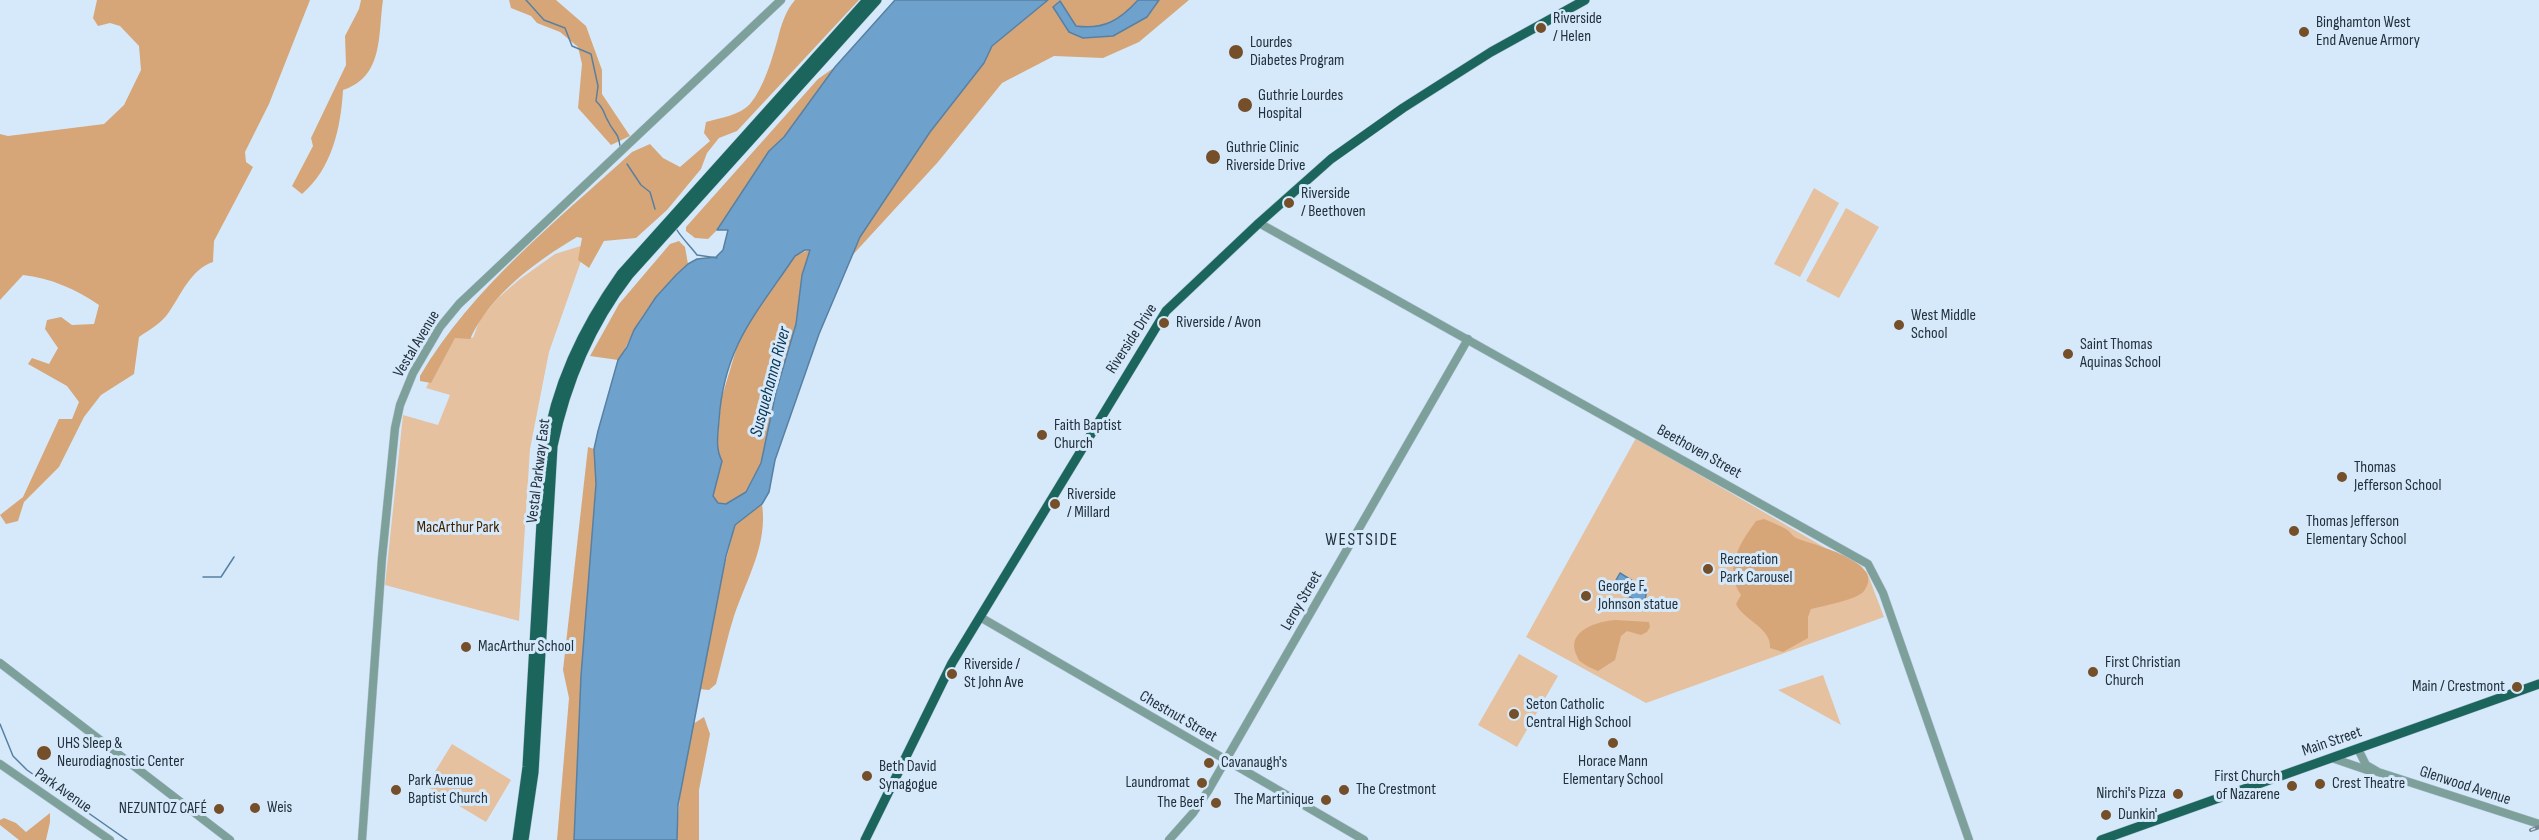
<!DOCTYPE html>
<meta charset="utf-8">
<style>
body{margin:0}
canvas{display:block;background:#d5e9fb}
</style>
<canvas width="2539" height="840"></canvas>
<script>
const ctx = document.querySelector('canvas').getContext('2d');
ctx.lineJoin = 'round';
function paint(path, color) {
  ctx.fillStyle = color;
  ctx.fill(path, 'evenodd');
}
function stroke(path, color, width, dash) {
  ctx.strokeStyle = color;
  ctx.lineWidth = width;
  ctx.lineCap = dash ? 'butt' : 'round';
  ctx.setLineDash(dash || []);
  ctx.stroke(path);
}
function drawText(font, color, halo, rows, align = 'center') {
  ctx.font = font + ' "Sofia Sans Condensed",sans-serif';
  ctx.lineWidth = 6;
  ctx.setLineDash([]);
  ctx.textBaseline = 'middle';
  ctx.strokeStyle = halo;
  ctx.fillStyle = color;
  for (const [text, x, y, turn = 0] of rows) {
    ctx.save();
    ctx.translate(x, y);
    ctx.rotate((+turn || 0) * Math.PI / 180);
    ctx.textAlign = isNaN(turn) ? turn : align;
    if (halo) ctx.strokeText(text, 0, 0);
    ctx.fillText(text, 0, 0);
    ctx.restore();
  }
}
paint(new Path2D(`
 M1814,188L1839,203L1800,277L1774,264Z
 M1846,208L1879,227L1839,298L1806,281Z
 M587,244L549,352L530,449L519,621L385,585L403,415L438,425L450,395L426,388L451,338L457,332L473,338L480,319L498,298L520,279L555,254Z
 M1636,438L1867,572L1884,617L1646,703L1526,637Z
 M1519,654L1558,676L1517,747L1478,725Z
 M1823,675L1841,725L1778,690Z
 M452,744L511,780L486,822L426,786Z`), '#e6c1a0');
paint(new Path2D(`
 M97,0H310L269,104L245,152L246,162L253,167L214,241L213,262C191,269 181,295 169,312C162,323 149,330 139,337L134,374L101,395L84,417L59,467L24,502L18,521L6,524L0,515L23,497L59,419H72L79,402L67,386L28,364L32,358L49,364L58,348L45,329L47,320L61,317L72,325L94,324L99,305C76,289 50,278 23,275L0,300V134L8,136L104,124L124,105L141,70L139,46L120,26L110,23L98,26L93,18Z
 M361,0H383C378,34 384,77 343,90C341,127 332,169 302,194L292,186L313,146L311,138L346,65L345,36L359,9Z
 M509,0H556L586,26L602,70V94L630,136L611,145L578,108L582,64L578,47L560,32L537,23L531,16L511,8Z
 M795,0H859L737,131L719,138L707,153L701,169L667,210L636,238L604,241L589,268L578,260L582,238L577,237C535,262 491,294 470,339L455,338L431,383L420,381V376C472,287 557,221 632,152L650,144L663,158L680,167L710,141L704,133L706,122C720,118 740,115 750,104C764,87 772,59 778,38C781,25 786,10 795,0Z
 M1048,0H1138C1120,21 1104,30 1076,26L1059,1L1053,7L1069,32L1083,38L1147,17L1159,0H1189L1139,42L1103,58L1054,56L1002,83L938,162L848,260L860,237L930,132L984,63L992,46Z
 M835,67L784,137L769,151L717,230L708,239L695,238L686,231V227L818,79Z
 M679,241L685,247L688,264C669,281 646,307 634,331C628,341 625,351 618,360L590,356L619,304L670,244Z
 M811,249L802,275L796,324L776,392L761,463L746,492L726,504L718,503L713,496L721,400L741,333L795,256Z
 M588,447L594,449L596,484L581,676L574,840H557L569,698L563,670Z
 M762,504C768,544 747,578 734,616C727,638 722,662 716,684L709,690L698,689L703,677L718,591L735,525Z
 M1764,519C1771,522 1779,525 1786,529C1790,531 1792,536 1796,538C1809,544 1888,561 1864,591C1857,600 1823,606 1811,609L1808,617V638L1783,652L1770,648C1772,628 1743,620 1736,604L1741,595C1723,568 1740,543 1756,521Z
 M1616,620L1649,622L1650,627L1647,632L1641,635L1627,631L1621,636L1615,660L1598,671C1593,669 1586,666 1581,662C1578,660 1578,658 1576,654C1566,630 1599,621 1616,620Z
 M704,717L710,734L699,790V840H677C678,800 684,763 693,724Z
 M50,813V822L46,840H19L0,825V820L4,818L16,823L26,832Z`), '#d7a678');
const water = new Path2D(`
 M895,0H1048L992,46L984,63L930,132L860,237L819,334L775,460L769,492L762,504L735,525L726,556L678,805L677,840H574L581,676L596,484L594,449L598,431L618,360L627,347L634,330L656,297L676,275L688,264L697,259L716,257L723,250L728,230H717L769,151L784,137L835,67ZM805,250H810L802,275L796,324L776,392L761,463L746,492L726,504L718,503L713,496L722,461C715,448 718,435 719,420C724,346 756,314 795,256Z
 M1138,0H1159L1147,17L1113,36L1083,38L1069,32L1053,7L1060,1L1076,26C1104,30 1120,20 1138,0Z
 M1620,573L1647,590L1645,599L1637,601L1612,587Z`);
paint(water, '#6ea2cd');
stroke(water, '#5880a2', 1.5);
stroke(new Path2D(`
 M526,0L544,20L565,28L572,46L591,54L598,86L596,101C606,111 602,111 608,121C614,134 618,131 620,146
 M627,164L641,185L650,192L655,209
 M677,230C681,237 691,247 697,255L717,258
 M203,577H221L234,557
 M0,724L13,756L27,770L127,840`), '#5880a2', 1.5);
const tertiary = new Path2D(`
 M1259,223L1868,564L1883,593L1969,840
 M980,617L1364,840
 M0,663L230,840
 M2358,749L2366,765L2378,772L2539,824
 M2332,758L2370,771
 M0,764L110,840
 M362,840L382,558L395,428L400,405L413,373L440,327L459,304L781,0
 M1169,840L1193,813L1208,791L1468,339`);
const primary = new Path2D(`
 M517,840L527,767L545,453C555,386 582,329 621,274L867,0
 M524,840L534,772L553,446C566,383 589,327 629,275L877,0
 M865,840L952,663L1166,311L1259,223L1331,159L1403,108L1491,52L1585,0
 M2101,840L2539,684`);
stroke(tertiary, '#b1c4d5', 9);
stroke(primary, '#b1c4d5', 10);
stroke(tertiary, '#7ea09a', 8);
stroke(primary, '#1b655c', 9);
const rail = new Path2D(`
 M2531,830L2539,827`);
stroke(rail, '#758594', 4);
stroke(rail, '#d5e9fb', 1.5, [4.5]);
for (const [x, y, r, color] of [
 [1541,28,6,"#744f2a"],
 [2304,32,6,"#744f2a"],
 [1236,52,8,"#744f2a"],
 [1245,105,8,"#744f2a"],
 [1213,157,8,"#744f2a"],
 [1289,203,6,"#744f2a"],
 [1164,323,6,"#744f2a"],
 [1899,325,6,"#744f2a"],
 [2068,354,6,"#744f2a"],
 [1042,435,6,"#744f2a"],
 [2342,477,6,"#744f2a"],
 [1055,504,6,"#744f2a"],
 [2294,531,6,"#744f2a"],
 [1708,569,6,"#744f2a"],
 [1586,596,6,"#744f2a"],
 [466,647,6,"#744f2a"],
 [2093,672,6,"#744f2a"],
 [952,674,6,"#744f2a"],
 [2517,687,6,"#744f2a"],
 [1514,714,6,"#744f2a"],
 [1613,743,6,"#744f2a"],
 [44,753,8,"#744f2a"],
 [1209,763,6,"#744f2a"],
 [867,776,6,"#744f2a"],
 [1202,783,6,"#744f2a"],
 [2320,784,6,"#744f2a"],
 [2292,786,6,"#744f2a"],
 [396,790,6,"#744f2a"],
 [1344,790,6,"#744f2a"],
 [2178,794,6,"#744f2a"],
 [1326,800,6,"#744f2a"],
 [1216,803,6,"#744f2a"],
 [255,808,6,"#744f2a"],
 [219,809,6,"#744f2a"],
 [2106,815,6,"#744f2a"]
]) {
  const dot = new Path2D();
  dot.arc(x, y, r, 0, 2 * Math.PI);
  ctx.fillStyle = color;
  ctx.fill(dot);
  stroke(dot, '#d5e9fb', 2);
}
drawText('16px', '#23313c', '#d5e9fb', [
 ["Riverside",1553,19],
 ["/ Helen",1553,37],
 ["Binghamton West",2316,23],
 ["End Avenue Armory",2316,41],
 ["Lourdes",1250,43],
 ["Diabetes Program",1250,61],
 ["Guthrie Lourdes",1258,96],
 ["Hospital",1258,114],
 ["Guthrie Clinic",1226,148],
 ["Riverside Drive",1226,166],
 ["Riverside",1301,194],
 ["/ Beethoven",1301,212],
 ["West Middle",1911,316],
 ["School",1911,334],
 ["Riverside / Avon",1176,323],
 ["Saint Thomas",2080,345],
 ["Aquinas School",2080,363],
 ["Faith Baptist",1054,426],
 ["Church",1054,444],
 ["Thomas",2354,468],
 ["Jefferson School",2354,486],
 ["Riverside",1067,495],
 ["/ Millard",1067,513],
 ["Thomas Jefferson",2306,522],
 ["Elementary School",2306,540],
 ["Recreation",1720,560],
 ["Park Carousel",1720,578],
 ["George F.",1598,587],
 ["Johnson statue",1598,605],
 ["MacArthur School",478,647],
 ["First Christian",2105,663],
 ["Church",2105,681],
 ["Riverside /",964,665],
 ["St John Ave",964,683],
 ["Main / Crestmont",2505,687,"right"],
 ["Seton Catholic",1526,705],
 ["Central High School",1526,723],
 ["UHS Sleep &",57,744],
 ["Neurodiagnostic Center",57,762],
 ["Horace Mann",1613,762,"center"],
 ["Elementary School",1613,780,"center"],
 ["Cavanaugh's",1221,763],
 ["Beth David",879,767],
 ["Synagogue",879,785],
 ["First Church",2280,777,"right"],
 ["of Nazarene",2280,795,"right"],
 ["Park Avenue",408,781],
 ["Baptist Church",408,799],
 ["Laundromat",1190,783,"right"],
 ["Crest Theatre",2332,784],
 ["The Crestmont",1356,790],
 ["Nirchi's Pizza",2166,794,"right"],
 ["The Martinique",1314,800,"right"],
 ["The Beef",1204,803,"right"],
 ["Weis",267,808],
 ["NEZUNTOZ CAFÉ",207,809,"right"],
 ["Dunkin'",2118,815]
], 'left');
drawText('16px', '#23313c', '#d5e9fb', [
 ["Riverside Drive",1132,339,-57],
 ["Vestal Avenue",417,344,-59],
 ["Beethoven Street",1699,452,29],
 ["Vestal Parkway East",539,471,-83],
 ["Leroy Street",1302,601,-60],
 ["Chestnut Street",1178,717,30],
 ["Main Street",2332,742,-19],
 ["Glenwood Avenue",2465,786,18],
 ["Park Avenue",63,791,35]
]);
drawText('16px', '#422200', '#d5e9fb', [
 ["MacArthur Park",458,528]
]);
drawText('italic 18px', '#093350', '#d5e9fb', [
 ["Susquehanna River",771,382,-75]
]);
ctx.letterSpacing = '1.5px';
drawText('18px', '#23313c', '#d5e9fb', [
 ["WESTSIDE",1362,540]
]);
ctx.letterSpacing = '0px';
</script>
